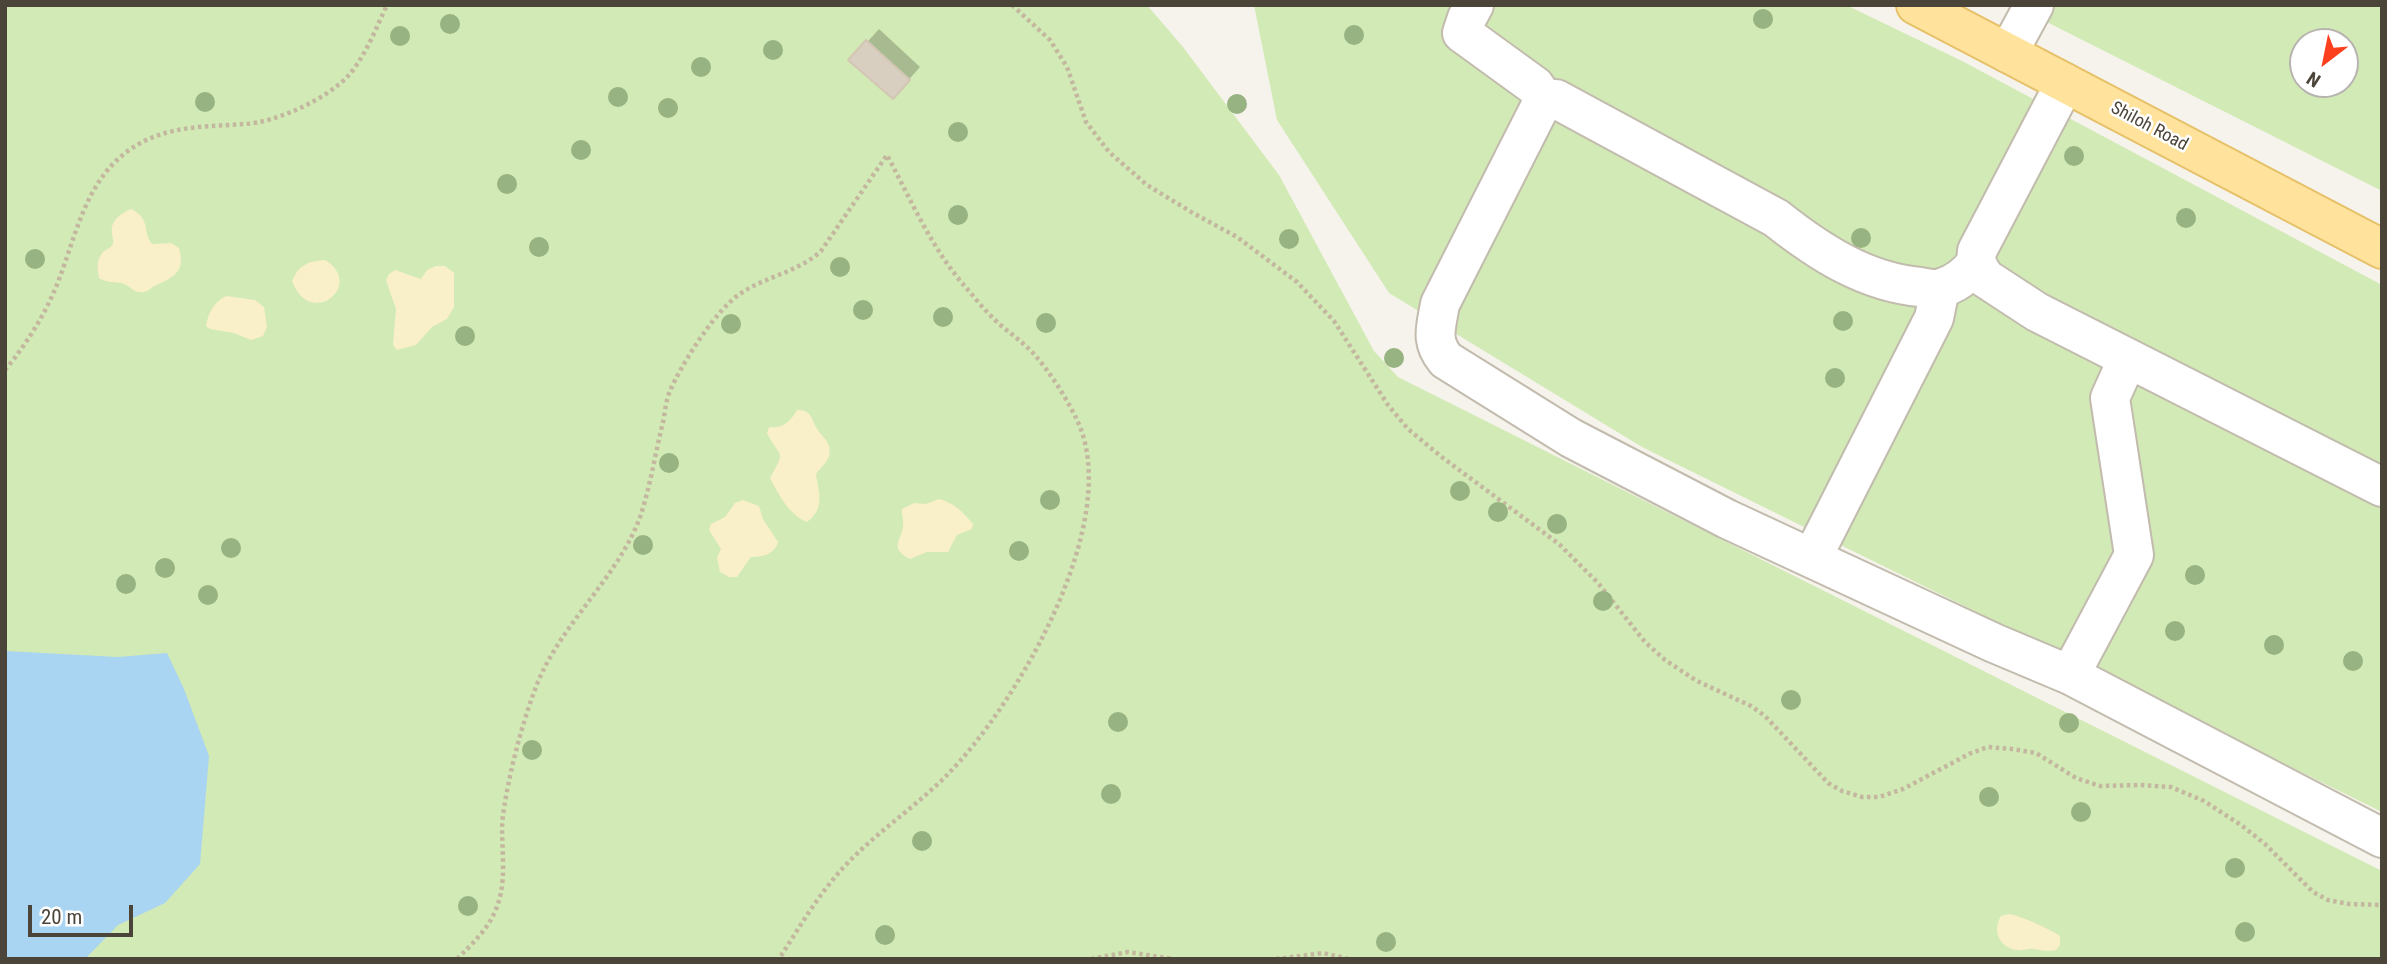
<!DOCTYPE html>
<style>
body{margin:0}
#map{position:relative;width:2387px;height:964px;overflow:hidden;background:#f6f3ec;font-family:"Roboto Condensed",sans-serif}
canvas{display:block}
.frame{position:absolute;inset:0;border:7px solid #4b4439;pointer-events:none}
.north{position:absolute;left:2289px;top:28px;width:70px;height:70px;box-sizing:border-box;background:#fff;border:2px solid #b7b4b0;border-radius:50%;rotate:212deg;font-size:19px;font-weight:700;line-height:28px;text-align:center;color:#4b4439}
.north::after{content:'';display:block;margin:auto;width:24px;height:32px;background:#fc3f1d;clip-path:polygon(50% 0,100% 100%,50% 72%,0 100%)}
.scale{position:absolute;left:28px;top:905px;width:105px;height:32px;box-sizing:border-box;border:4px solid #4b4439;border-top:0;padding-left:9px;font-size:21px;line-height:24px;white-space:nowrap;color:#4b4439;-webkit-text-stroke:5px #fff;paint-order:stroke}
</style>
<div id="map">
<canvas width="2387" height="964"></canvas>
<div class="frame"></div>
<div class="north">N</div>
<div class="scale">20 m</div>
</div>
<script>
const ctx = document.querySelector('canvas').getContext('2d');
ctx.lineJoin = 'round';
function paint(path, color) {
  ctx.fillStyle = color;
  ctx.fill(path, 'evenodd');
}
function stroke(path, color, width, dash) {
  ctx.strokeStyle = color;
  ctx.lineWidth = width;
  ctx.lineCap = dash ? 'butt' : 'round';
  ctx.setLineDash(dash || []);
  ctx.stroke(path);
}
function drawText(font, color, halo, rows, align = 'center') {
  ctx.font = font + ' "Roboto Condensed",sans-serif';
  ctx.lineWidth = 5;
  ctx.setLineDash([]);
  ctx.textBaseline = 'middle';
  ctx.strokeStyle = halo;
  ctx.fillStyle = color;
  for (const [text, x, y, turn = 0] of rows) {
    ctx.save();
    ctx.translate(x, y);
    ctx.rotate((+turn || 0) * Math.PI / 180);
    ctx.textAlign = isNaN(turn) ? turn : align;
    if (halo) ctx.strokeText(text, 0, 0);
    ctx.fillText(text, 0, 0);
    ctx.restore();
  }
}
paint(new Path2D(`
 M5,5H1147L1183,47L1279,175L1374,351L1398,377L2382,871V959H5Z
 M1254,5H1846L1962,61L2382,285V812L1642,447L1389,293L1277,120Z
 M2013,5H2382V191ZM2303,42H2345V84H2303Z`), '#d2eab5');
paint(new Path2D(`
 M131,209C152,220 141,229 152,244L171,243L179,248C186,273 173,277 155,286C149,289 147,293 140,292C133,292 132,288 126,285C117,280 111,285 99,278C97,268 96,259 104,251C107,249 111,248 113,244C114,241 112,237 112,233C110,221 121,213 131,209Z
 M325,260C366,285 310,330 292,281C299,265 308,261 325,260Z
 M436,266H445L454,273V307L447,319L432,327L416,345L397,350L393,345L396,309L386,280L389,274L395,270L421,279L427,270Z
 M226,296L255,300L264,307L267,327L263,336L251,340L234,333L210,329L206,326C208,313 214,302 226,296Z
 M797,410C811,410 811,417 816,427C821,437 833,442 829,456C827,463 820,468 816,474C819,493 825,509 807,522C789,515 779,495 770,478C787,447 780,460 767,433L769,427C783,429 791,421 797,410Z
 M939,499C953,502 964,513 973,524L972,529L957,535L948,552H927L910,559C888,548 902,540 903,526C904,520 901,515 902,509L914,503L926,504Z
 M743,500L759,506L763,519L778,542C775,554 763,557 751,557L737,577H729L720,572L717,558L721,549L709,530L711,524L725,517L735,503Z
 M2009,914C2019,915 2050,929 2060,936V945L2056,950C2046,952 2042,950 2034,949C2028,948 2022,951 2017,950C1999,948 1992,930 2001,916Z`), '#f9efc9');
paint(new Path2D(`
 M5,651L118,657L167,653L184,689L209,756L200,864L165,903L118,925L85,959H5Z`), '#a9d4f2');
paint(new Path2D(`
 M879,29L920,67L904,85L851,60Z`), '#0003');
const building = new Path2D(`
 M866,40L910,80L893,99L848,60Z`);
paint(building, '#d8cfc1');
stroke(building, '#d3c7b4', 2);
const minor = new Path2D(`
 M1474,5L1467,18L1462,33L1535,86L1544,99
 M2008,53L2034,5
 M2065,83L1977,251L1976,263L1985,278L2037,312L2382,487
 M1976,263C1967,275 1956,284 1941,288C1935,290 1927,288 1920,287C1865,282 1819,252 1776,218L1556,99H1544L1440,304C1436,328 1430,341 1446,360L1571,438L1727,519L1994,643L2070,675L2134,555L2110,398L2128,358
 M1812,558L1934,318L1940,289
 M2070,675L2382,838`);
const major = new Path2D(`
 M1916,5L2382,249`);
stroke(minor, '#c2bbae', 42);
stroke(major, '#e6c16a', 42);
stroke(new Path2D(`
 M1012,5L1050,40L1067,67L1086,122L1109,152L1147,185L1193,213L1237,237L1297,282L1334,321L1388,405L1408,429L1443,458L1559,544L1598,583L1645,642L1665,660L1697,681L1751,706L1765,716L1828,783L1842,791L1862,797H1879L1903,789L1971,753L1988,747L2012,749L2036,753L2076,778L2100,786L2139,785L2171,787L2204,801L2241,825L2265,844L2313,892L2328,900L2349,904L2382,905
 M5,370C24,347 41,321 53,294C74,247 81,188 124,154C160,125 202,127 245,124C277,122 327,99 349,75C366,55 376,28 387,5
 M457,959C489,928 504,910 503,863C503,847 501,831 503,815C509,774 520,731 534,692C557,627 614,583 639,520C650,489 655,454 663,422C665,412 666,400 670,391C681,365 709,322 729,303C755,277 794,276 821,251L887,155C910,198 930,245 962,283C971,293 980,305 990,315C1003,329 1020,339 1033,353C1050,372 1066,397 1077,420C1125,520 1016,706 946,776C913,809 874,834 843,868C818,895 799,928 779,959
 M1091,959L1128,952L1173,959
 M1276,959L1323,953L1349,959`), '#c4b79f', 4.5, [3.5, 3.5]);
stroke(minor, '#fff', 38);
stroke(major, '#ffe39c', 38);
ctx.fillStyle = '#97b381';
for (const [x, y] of [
 [1763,19],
 [450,24],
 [1354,35],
 [400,36],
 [773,50],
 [701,67],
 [618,97],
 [205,102],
 [1237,104],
 [668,108],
 [958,132],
 [581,150],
 [2074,156],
 [507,184],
 [958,215],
 [2186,218],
 [1861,238],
 [1289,239],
 [539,247],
 [35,259],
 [840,267],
 [863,310],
 [943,317],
 [1843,321],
 [1046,323],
 [731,324],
 [465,336],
 [1394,358],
 [1835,378],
 [669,463],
 [1460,491],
 [1050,500],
 [1498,512],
 [1557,524],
 [643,545],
 [231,548],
 [1019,551],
 [165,568],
 [2195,575],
 [126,584],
 [208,595],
 [1603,601],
 [2175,631],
 [2274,645],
 [2353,661],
 [1791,700],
 [1118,722],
 [2069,723],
 [532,750],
 [1111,794],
 [1989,797],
 [2081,812],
 [922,841],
 [2235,868],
 [468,906],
 [2245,932],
 [885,935],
 [1386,942]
]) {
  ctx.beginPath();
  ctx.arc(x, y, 10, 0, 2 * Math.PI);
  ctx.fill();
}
drawText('18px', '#4b4439', '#fff', [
 ["Shiloh Road",2149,127,28]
]);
</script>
